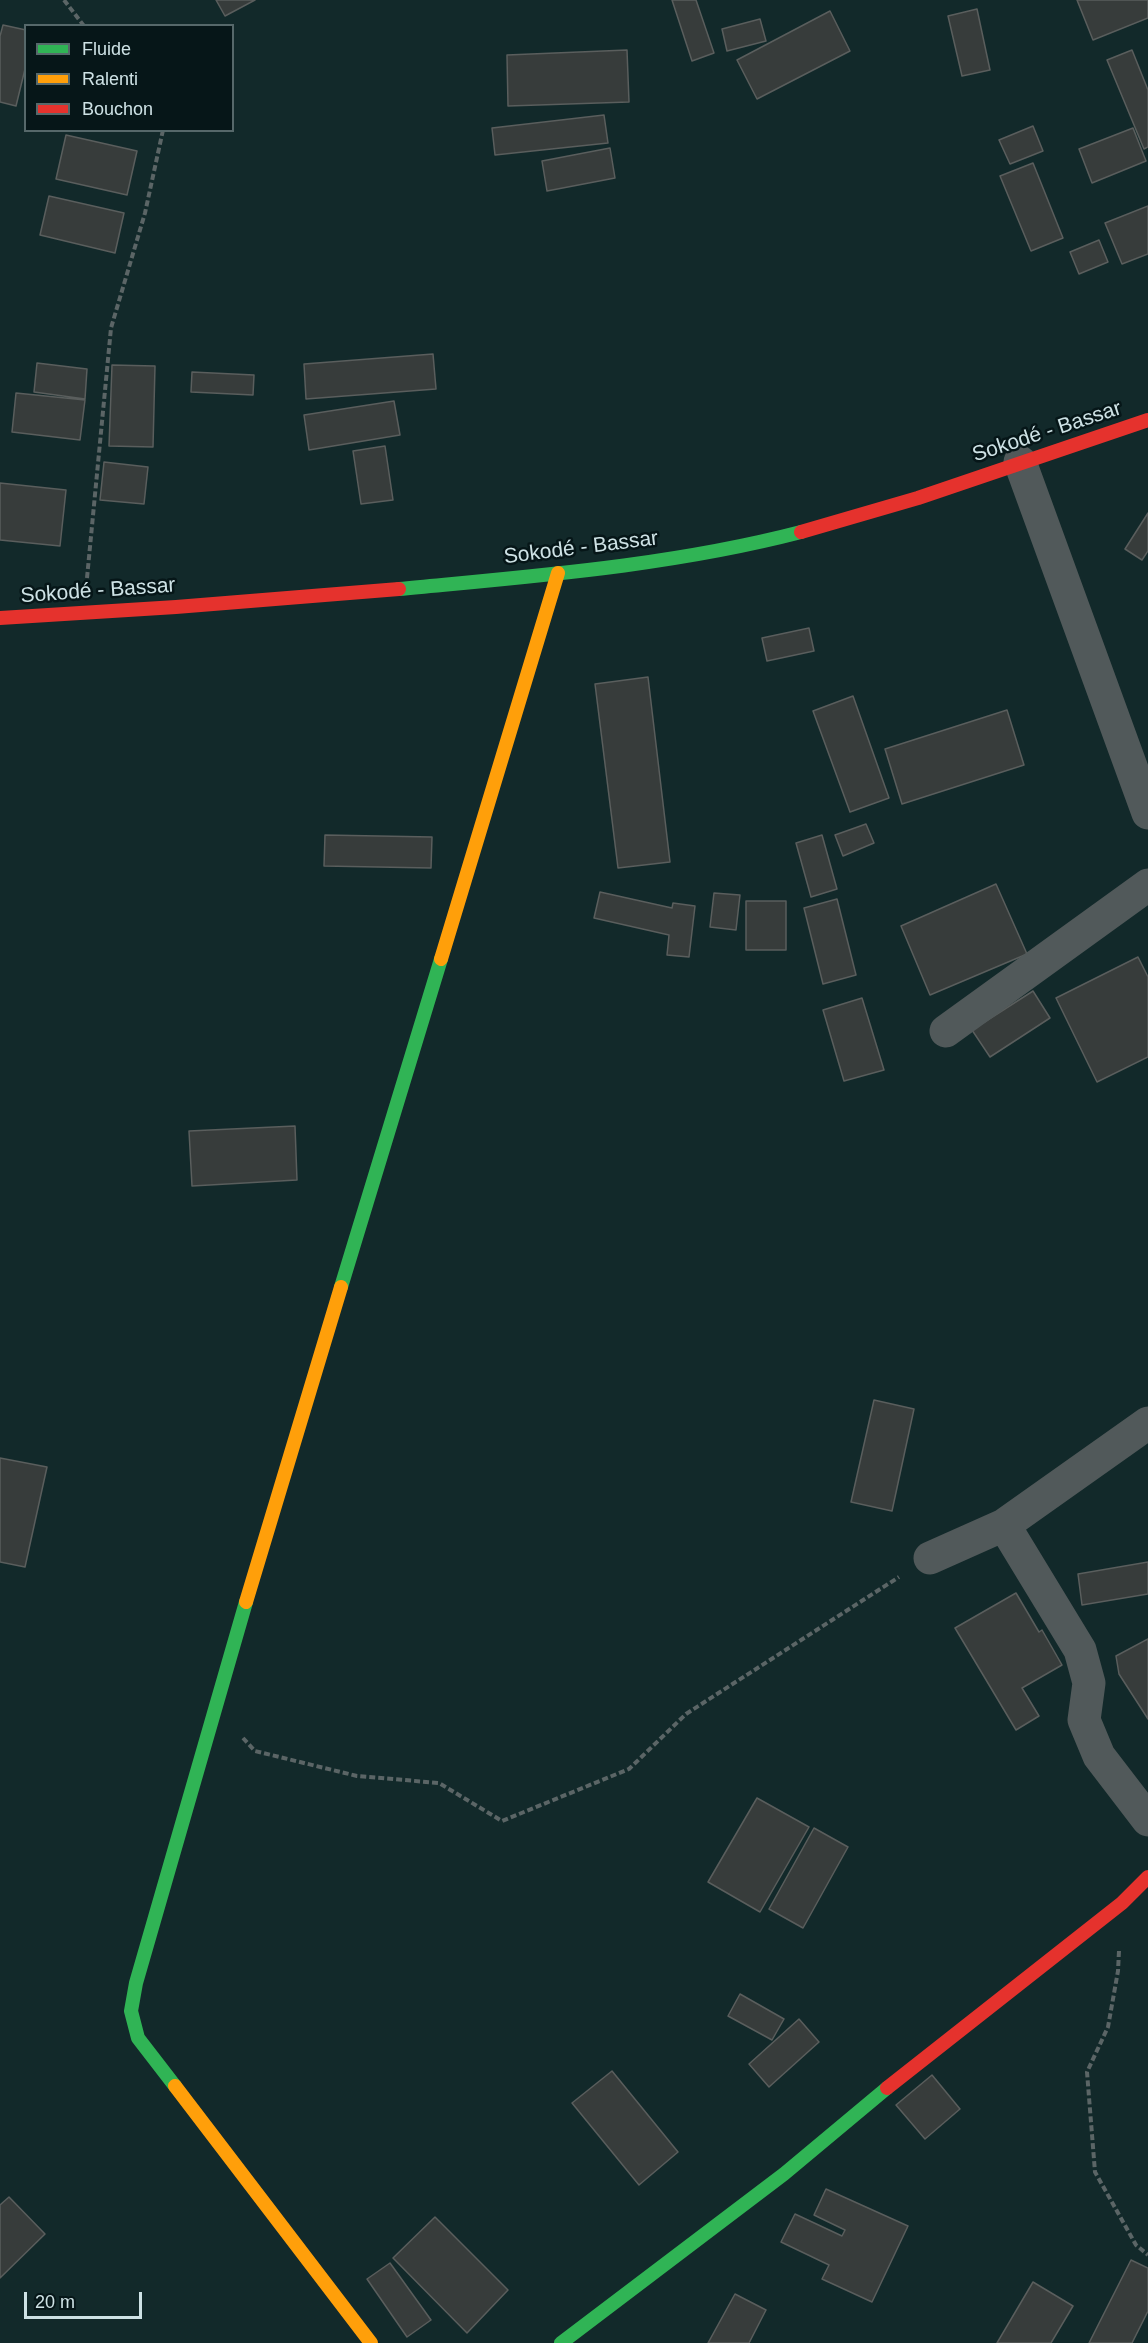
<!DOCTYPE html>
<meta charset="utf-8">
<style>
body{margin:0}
#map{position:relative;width:1148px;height:2343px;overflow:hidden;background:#12292a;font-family:Helvetica,sans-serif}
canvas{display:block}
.legend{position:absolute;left:24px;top:24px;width:210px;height:108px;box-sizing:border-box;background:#061618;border:2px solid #56686a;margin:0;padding:8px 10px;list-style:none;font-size:18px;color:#cee2e5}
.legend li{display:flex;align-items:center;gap:12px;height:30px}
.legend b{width:30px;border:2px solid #56686a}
.scale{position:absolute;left:24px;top:2292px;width:118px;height:27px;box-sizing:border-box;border:3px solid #cee2e5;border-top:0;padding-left:8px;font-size:18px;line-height:21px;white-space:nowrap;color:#cee2e5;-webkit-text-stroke:4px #061618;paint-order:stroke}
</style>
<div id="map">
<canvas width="1148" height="2343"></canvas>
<ul class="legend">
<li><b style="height:8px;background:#30b455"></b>Fluide</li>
<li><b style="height:8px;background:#ff9f0a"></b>Ralenti</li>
<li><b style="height:8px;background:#e5322d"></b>Bouchon</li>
</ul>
<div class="scale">20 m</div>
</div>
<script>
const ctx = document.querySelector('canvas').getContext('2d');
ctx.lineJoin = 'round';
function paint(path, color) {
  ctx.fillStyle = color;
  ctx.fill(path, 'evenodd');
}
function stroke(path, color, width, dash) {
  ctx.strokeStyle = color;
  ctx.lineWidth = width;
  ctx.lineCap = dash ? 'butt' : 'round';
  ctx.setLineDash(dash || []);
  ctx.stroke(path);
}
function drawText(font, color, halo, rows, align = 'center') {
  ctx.font = font + ' Helvetica,sans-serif';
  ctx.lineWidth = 5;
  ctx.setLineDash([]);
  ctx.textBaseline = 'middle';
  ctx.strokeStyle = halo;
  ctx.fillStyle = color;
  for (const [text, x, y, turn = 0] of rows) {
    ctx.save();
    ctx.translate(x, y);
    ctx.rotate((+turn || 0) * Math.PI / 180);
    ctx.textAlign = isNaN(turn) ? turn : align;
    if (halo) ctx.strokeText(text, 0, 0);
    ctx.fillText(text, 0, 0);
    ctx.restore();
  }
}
const building = new Path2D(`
 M216,0H255L225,16Z
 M672,0H696L714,53L692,61Z
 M1077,0H1148V18L1093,40Z
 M977,9L990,70L962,76L948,16Z
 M830,11L850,51L757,99L737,60Z
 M760,19L766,41L727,51L722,29Z
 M3,25L26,30V65L16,106L0,102V36Z
 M627,50L629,102L508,106L507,55Z
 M1132,50L1148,90V147L1144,149L1107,60Z
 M604,115L608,143L495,155L492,128Z
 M1033,126L1043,151L1010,164L999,140Z
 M1133,128L1146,161L1092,183L1079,149Z
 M66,135L137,151L127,195L56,179Z
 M610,148L615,178L547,191L542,161Z
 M1033,163L1063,238L1031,251L1000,176Z
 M49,196L124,213L115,253L40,235Z
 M1148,206V254L1122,264L1105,223Z
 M1099,240L1108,262L1079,274L1070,252Z
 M433,354L436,389L306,399L304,364Z
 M37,363L87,369L85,399L34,392Z
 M112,365L155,366L153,447L109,446Z
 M192,372L254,375L253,395L191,392Z
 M16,393L85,400L80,440L12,432Z
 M394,401L400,435L309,450L304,415Z
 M385,446L393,500L361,504L353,451Z
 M104,462L148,467L144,504L100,500Z
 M0,483L66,490L60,546L0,540Z
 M1148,513V551L1142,560L1125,549Z
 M809,628L814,651L767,661L762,638Z
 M648,677L670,862L618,868L595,684Z
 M853,696L889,798L850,812L813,711Z
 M1007,710L1024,765L902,804L885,749Z
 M866,824L874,843L843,856L835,835Z
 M325,835L432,837L431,868L324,866Z
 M822,835L837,889L811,897L796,843Z
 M996,884L1027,954L930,995L901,926Z
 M600,892L672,908L673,903L695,906L689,957L667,955L669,935L594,918Z
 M714,893L740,895L736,930L710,927Z
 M837,899L856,975L823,984L804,908Z
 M746,901H786V950H746Z
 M1138,957L1148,977V1057L1097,1082L1056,998Z
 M1033,991L1050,1018L990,1057L972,1030Z
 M862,998L884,1070L844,1081L823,1010Z
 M295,1126L297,1180L192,1186L189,1131Z
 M874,1400L914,1409L892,1511L851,1502Z
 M0,1458L47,1467L25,1567L0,1562Z
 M1148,1562V1594L1082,1605L1078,1574Z
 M1016,1593L1039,1632L1042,1630L1062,1665L1022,1688L1039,1716L1016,1730L955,1628Z
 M1148,1639V1719L1119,1674L1116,1656Z
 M757,1798L809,1827L760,1912L708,1882Z
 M814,1828L848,1847L803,1928L769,1909Z
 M740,1994L784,2019L772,2040L728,2016Z
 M799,2019L819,2042L769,2087L749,2064Z
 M612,2071L678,2152L639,2185L572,2103Z
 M932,2075L960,2109L925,2139L896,2105Z
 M826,2189L908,2226L872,2302L822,2279L829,2265L781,2242L795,2214L842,2236L845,2230L814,2215Z
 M9,2197L45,2234L0,2278V2205Z
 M435,2217L508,2290L467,2333L393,2258Z
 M1131,2260L1148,2268V2311L1132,2343H1089Z
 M390,2263L431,2320L407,2337L367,2279Z
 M1033,2282L1073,2306L1051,2343H997Z
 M735,2294L766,2310L749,2343H708Z`);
paint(building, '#373c3b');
stroke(building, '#5a5e5d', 1.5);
stroke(new Path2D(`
 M64,0L84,26
 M87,578L111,328L145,213L163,130
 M243,1738L255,1751L357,1776L439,1783L502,1821L629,1769L686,1714L899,1577
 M1119,1951L1118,1971L1108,2027L1087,2072L1095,2172L1136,2245L1148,2255`), '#5b6566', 4, [6, 3]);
stroke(new Path2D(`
 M1020,462L1148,813
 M946,1031L1148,885
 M1004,1525L1080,1650L1089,1683L1084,1720L1099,1756L1148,1820
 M930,1558L1004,1525L1148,1423`), '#51595a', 33);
stroke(new Path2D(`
 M399,589C534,576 670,566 801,532
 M341,1287L441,959
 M175,2086L138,2038L131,2011L136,1983L246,1602
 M561,2343L784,2174L887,2088`), '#30b455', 14);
stroke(new Path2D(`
 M441,959L558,573
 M246,1602L341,1287
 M175,2086L371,2343`), '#ff9f0a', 14);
stroke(new Path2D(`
 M801,532L918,498L1148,420
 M0,618L176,607L399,589
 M887,2088L1122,1903L1148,1877`), '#e5322d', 14);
drawText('21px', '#cee2e5', '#061618', [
 ["Sokodé - Bassar",1047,432,-18],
 ["Sokodé - Bassar",581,548,-7],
 ["Sokodé - Bassar",98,591,-4]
]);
</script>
